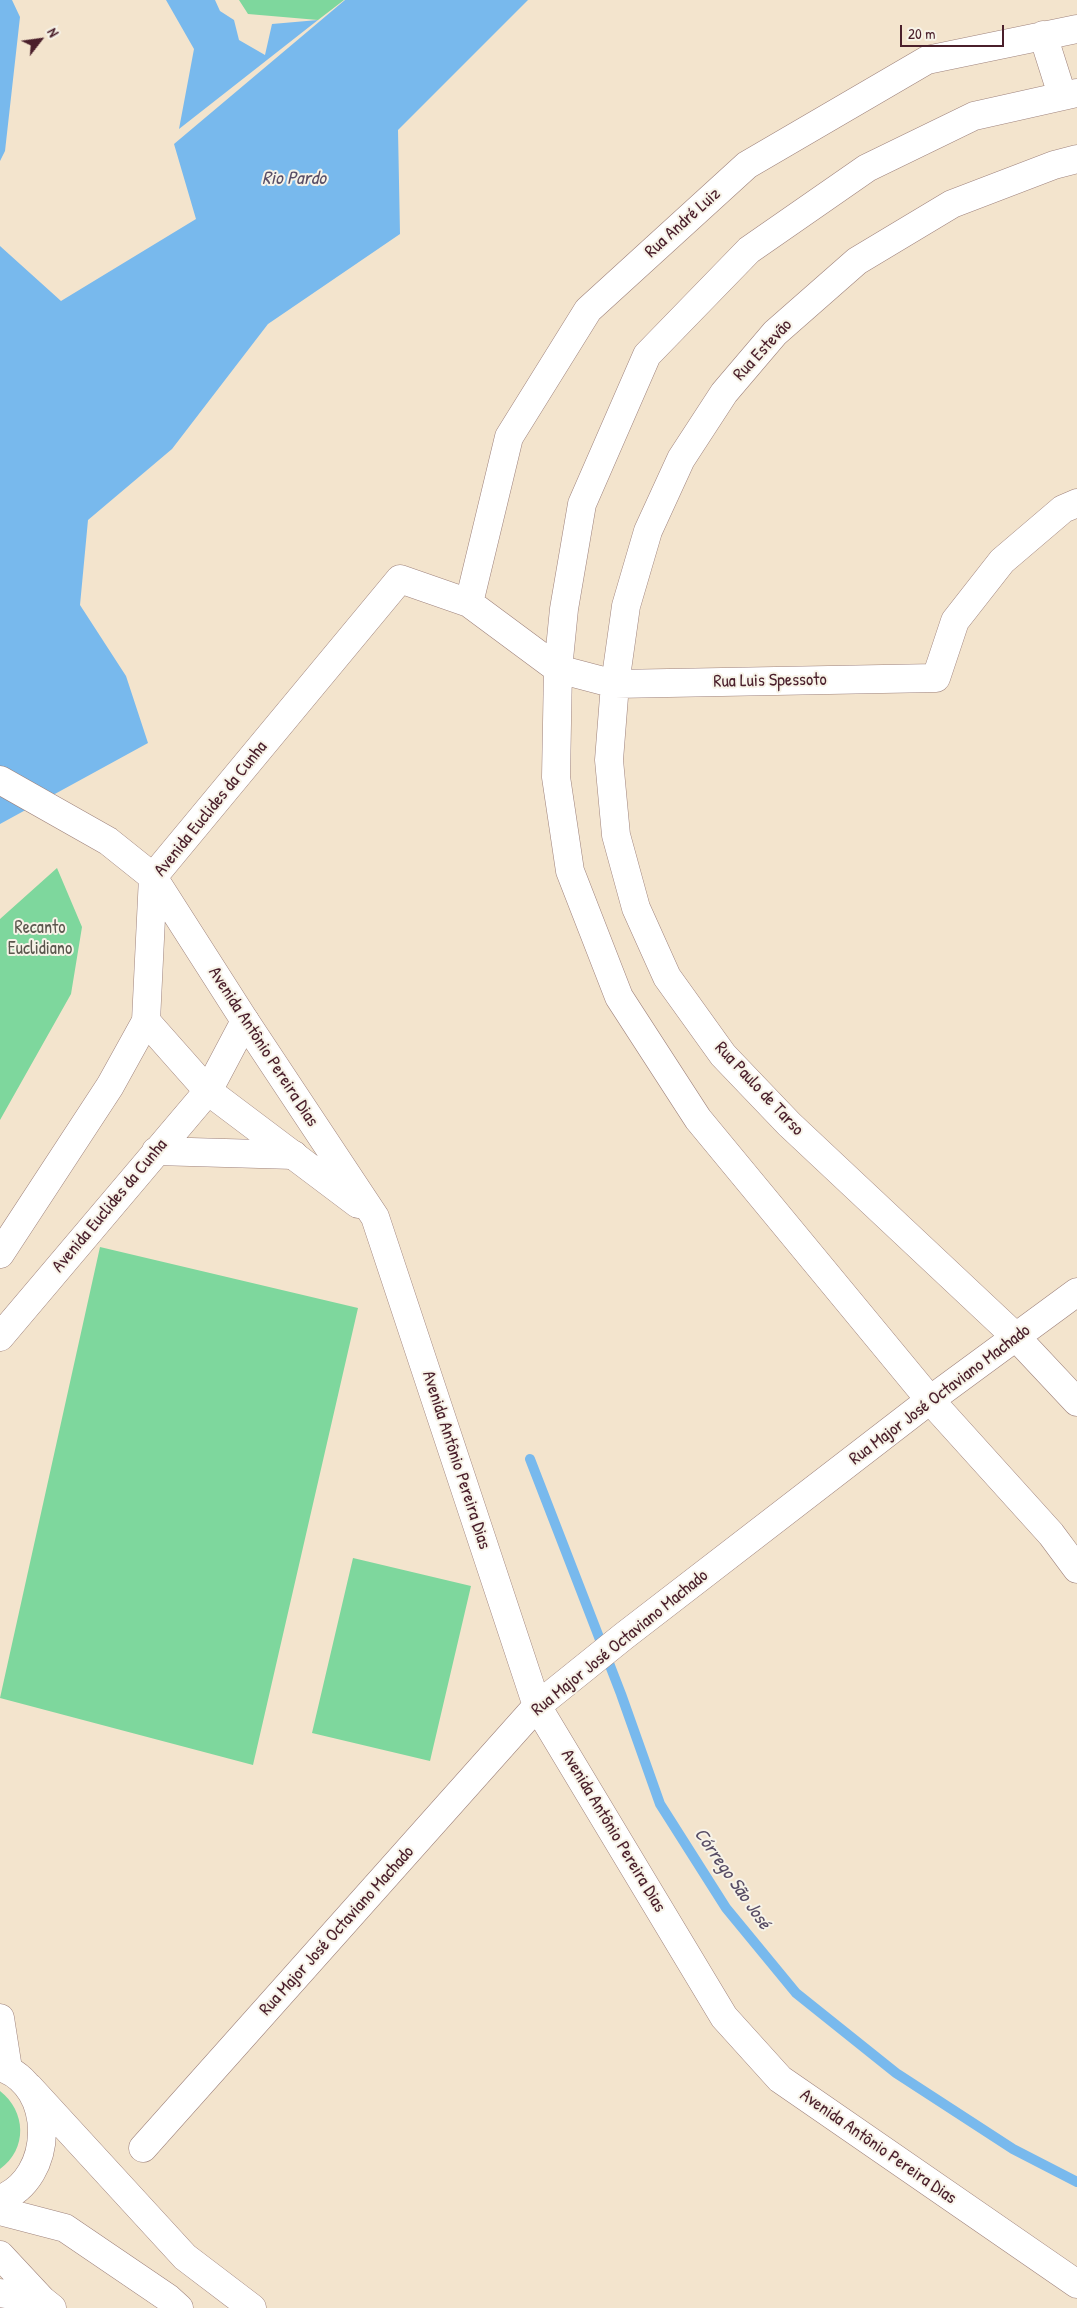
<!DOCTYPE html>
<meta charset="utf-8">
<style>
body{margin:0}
#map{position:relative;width:1077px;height:2308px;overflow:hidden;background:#f3e4cd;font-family:"Patrick Hand",sans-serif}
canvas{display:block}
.north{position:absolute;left:15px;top:15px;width:50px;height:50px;-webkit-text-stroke:4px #f7f3e8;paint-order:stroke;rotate:60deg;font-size:14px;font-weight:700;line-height:20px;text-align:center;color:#4a1f2b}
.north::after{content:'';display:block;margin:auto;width:18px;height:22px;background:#4a1f2b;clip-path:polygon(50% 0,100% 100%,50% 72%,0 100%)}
.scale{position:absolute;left:900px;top:25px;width:104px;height:22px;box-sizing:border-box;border:2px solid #4a1f2b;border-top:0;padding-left:6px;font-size:15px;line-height:18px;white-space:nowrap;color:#4a1f2b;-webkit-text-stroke:4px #f7f3e8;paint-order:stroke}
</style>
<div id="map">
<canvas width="1077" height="2308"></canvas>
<div class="north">N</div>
<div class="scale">20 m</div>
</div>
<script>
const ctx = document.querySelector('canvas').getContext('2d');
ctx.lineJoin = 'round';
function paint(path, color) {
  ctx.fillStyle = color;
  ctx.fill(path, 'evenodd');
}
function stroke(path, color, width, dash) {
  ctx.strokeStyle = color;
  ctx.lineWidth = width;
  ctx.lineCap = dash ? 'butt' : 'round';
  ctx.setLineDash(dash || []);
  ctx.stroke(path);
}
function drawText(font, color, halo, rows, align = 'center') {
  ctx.font = font + ' "Patrick Hand",sans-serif';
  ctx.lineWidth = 4;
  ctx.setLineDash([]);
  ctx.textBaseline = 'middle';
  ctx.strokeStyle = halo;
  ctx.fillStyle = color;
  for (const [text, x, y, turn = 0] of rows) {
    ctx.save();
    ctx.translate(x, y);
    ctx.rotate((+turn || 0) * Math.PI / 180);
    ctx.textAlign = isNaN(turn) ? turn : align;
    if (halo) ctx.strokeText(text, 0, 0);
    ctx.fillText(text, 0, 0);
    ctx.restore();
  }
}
paint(new Path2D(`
 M239,0H344L318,20L248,14Z
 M57,868L82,927L71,994L0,1120V919Z
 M100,1247L358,1308L253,1765L0,1698Z
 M353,1558L471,1586L430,1761L312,1733Z
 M0,2091C26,2111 28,2149 0,2169Z`), '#7ed79d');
paint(new Path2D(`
 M0,0H12L20,17L5,151L0,161Z
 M166,0H215L220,11L234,20L239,40L265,55L272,24L318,20L179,129L194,49Z
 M345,0H528L398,130L400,234L268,324L172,449L88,520L80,605L126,676L148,743L0,824V246L61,301L196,219L174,144Z`), '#78b9ed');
stroke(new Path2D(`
 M530,1459L621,1694L660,1804L726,1908L796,1993L896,2073L1013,2149L1077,2182`), '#78b9ed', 10);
const minor = new Path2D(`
 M1043,35L1062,95
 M1077,93L974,116L867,168L749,250L647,355L582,504L564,609L558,669L556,777L570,871L619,997L698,1119L930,1400L1051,1534L1077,1569
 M1077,159L1054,165L952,204L857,261L775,333L724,393L681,459L648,531L626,606L615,684L609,760L616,835L636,908L667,977L723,1055L789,1124L1017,1338L1077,1402
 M469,603L509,437L588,310L747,165L927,60L1077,29
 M153,877L400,579L469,603L558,669L615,684L936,678L955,621L1002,561L1063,509L1077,503
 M146,1021L208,1091L358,1204
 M245,1021L375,1217L537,1706L724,2017L780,2079L1077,2284
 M143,2148L537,1706L624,1636L930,1400L1077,1292
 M0,2255L42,2300L52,2308
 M0,2293L42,2300`);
const secondary = new Path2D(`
 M0,780L108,841L153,877L245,1021L208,1091L0,1337
 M156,1151L294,1155
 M0,1254L110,1086L146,1021L153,877
 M0,2018L8,2069
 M0,2067C57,2085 55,2179 0,2199
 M29,2087L185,2257L252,2308
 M0,2211L65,2228L168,2298L179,2308`);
stroke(minor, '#9e827c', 29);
stroke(secondary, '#9e827c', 29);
stroke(minor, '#fff', 28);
stroke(secondary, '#fff', 28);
drawText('18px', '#4a1f2b', '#f7f3e8', [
 ["Rua André Luiz",683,223,-42],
 ["Rua Estevão",763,350,-47],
 ["Rua Luis Spessoto",770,681,-1],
 ["Avenida Euclides da Cunha",211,809,-51],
 ["Avenida Antônio Pereira Dias",263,1047,57],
 ["Rua Paulo de Tarso",759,1089,47],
 ["Avenida Euclides da Cunha",110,1206,-50],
 ["Rua Major José Octaviano Machado",940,1395,-37],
 ["Avenida Antônio Pereira Dias",456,1460,72],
 ["Rua Major José Octaviano Machado",620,1643,-39],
 ["Avenida Antônio Pereira Dias",613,1831,59],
 ["Rua Major José Octaviano Machado",337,1931,-48],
 ["Avenida Antônio Pereira Dias",878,2147,35]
]);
drawText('18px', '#5a564d', '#f7f3e8', [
 ["Recanto",40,928],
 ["Euclidiano",40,949]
]);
drawText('italic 19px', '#584d65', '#f7f3e8', [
 ["Rio Pardo",294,179],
 ["Córrego São José",732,1879,55]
]);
</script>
